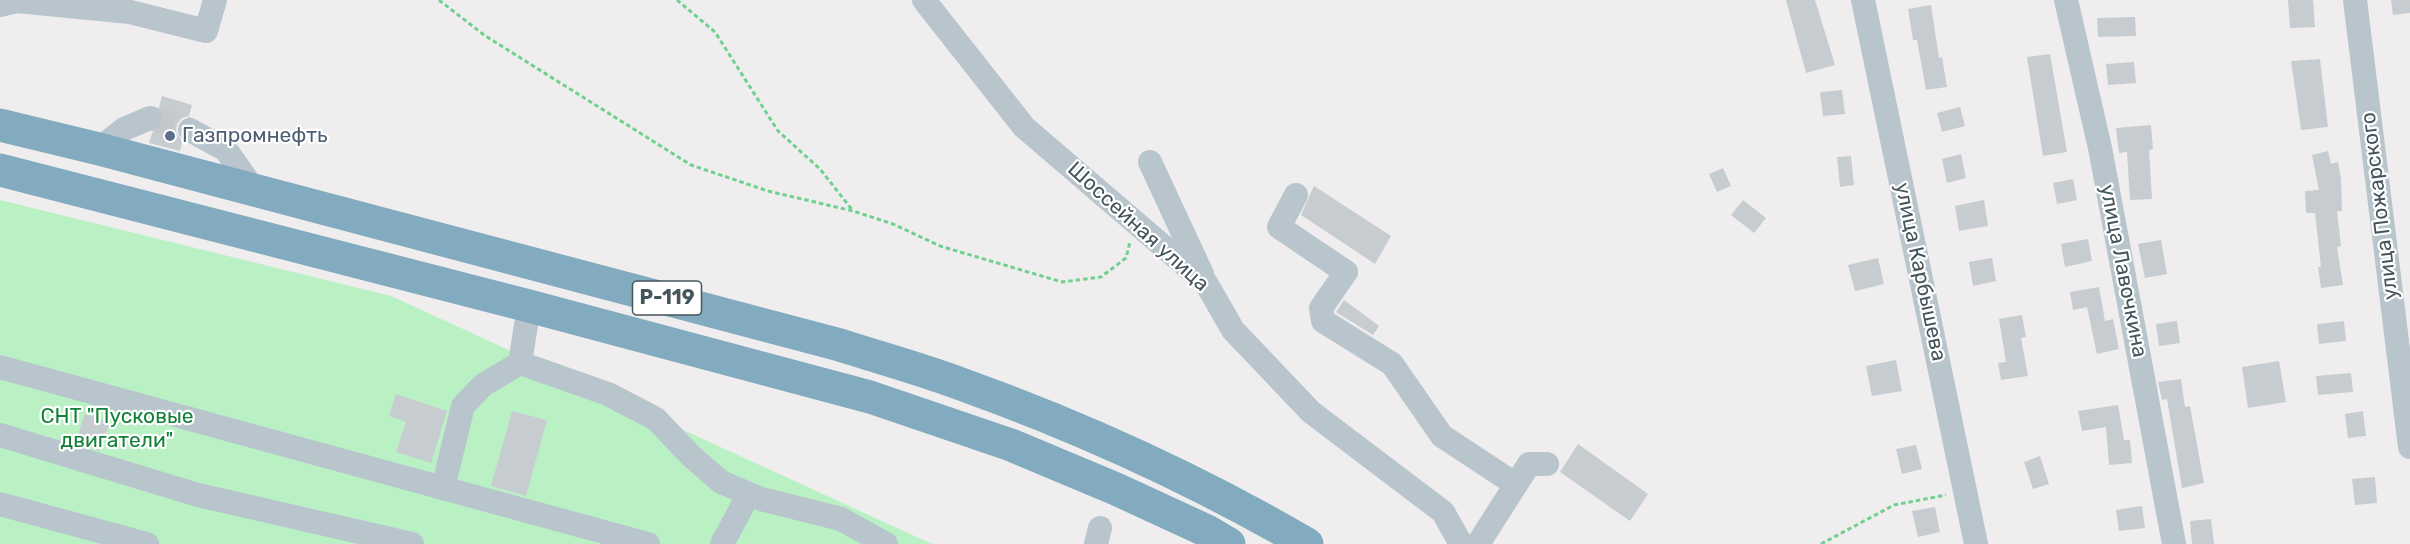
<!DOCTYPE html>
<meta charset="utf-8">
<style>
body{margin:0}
canvas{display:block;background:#f0edee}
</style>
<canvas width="2410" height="544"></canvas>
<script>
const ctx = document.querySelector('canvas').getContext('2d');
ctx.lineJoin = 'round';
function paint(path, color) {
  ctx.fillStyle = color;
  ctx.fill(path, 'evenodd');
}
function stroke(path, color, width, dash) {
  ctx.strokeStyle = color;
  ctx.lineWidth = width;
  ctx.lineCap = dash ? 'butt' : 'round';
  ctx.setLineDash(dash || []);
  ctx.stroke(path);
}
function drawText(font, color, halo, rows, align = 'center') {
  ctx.font = font + ' Rubik,sans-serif';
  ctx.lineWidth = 4.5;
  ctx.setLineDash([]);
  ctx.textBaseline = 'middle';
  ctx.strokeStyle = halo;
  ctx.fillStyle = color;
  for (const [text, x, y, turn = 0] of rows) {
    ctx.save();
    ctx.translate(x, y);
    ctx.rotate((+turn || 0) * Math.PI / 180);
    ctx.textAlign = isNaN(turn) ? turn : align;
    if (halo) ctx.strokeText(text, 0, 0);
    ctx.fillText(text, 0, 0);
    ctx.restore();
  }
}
paint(new Path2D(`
 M0,200L391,296L932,544H0Z`), '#b9f1c5');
paint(new Path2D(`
 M1786,0H1815L1835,65L1806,73Z
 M2288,0H2313L2315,27L2290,28Z
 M2391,0H2410V13L2393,15Z
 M1931,5L1939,58L1942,57L1947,87L1926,90L1917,40H1913L1908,9Z
 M2135,17L2136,36L2098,37L2097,18Z
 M2050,54L2067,152L2043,156L2027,57Z
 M2320,59L2328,127L2301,130L2291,61Z
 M2134,62L2136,83L2108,85L2106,64Z
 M1842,90L1845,114L1823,116L1820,92Z
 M162,96L192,105L189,116L182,118L177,124L176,131L182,142L180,151L149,143L152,133L161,127L164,120L163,113L159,107Z
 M1960,107L1965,126L1942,132L1937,113Z
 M2151,125L2153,149L2149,150L2152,199L2130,200L2127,152L2119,153L2116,128Z
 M2328,151L2331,164L2338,162L2341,178L2342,211H2337L2341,246L2337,247L2343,285L2321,288L2318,267H2321L2315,213H2306L2305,191L2319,190L2312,155Z
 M1961,154L1966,178L1947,183L1942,159Z
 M1851,156L1854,185L1840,187L1837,157Z
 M1723,168L1731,186L1717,192L1709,174Z
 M2073,179L2077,200L2057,204L2053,183Z
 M1314,186L1391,236L1375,264L1301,215Z
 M1743,200L1766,218L1754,233L1731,215Z
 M1984,200L1988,226L1959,231L1955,206Z
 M2088,239L2092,261L2065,267L2061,244Z
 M2161,240L2167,274L2145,278L2138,244Z
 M1878,258L1884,284L1855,291L1848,265Z
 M1992,258L1996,281L1973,286L1969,262Z
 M2099,287L2105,321L2113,319L2119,349L2097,354L2087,307L2073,310L2070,292Z
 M1344,300L1379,326L1373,335L1336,312Z
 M2022,315L2026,337L2021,338L2028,376L2001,380L1998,363L2006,362L1999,319Z
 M2177,321L2180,343L2159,346L2156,324Z
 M2344,321L2346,341L2319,344L2317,324Z
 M1896,360L1902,391L1872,396L1866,366Z
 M2279,361L2286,402L2248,408L2242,367Z
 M2351,373L2353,392L2318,395L2316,376Z
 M2181,379L2185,407L2190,406L2204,483L2182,488L2167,399L2162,400L2158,382Z
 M396,394L447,411L431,463L396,452L406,422L389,416Z
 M2118,405L2124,440H2130L2132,463L2109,465L2106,427L2082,431L2078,411Z
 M512,411L547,420L526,496L491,486Z
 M2363,411L2366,436L2348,438L2345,414Z
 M85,414L110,422L100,451L75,443Z
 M1578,444L1648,494L1630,521L1560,472Z
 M1916,445L1922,469L1902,474L1896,449Z
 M2040,456L2049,484L2033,489L2024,462Z
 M2375,477L2377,503L2355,505L2352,479Z
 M2142,506L2145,528L2119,531L2116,510Z
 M1935,507L1940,532L1918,537L1912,511Z
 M2211,519L2214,544H2192L2190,521Z`), '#c7ccd1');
stroke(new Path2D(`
 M150,118L190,130`), '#c5c7ca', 24, [24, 12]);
stroke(new Path2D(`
 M439,0L484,35L691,165L768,191L853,211L893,224L940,246L1062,282L1101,277L1126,258L1130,242
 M677,0L715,32L778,131L820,169L853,211
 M1821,544L1894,505L1946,495`), '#70d090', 3, [4.5, 3]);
stroke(new Path2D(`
 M924,0L1024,127L1206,283L1233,330L1311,412L1443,512L1461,544
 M1863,0L1976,544
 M2066,0L2100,148L2174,544
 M2355,0L2410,447
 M0,5L17,1L130,12L206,31L215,0
 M190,130L226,150L254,190
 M99,149L124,129L150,118
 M1150,162L1202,274
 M1296,195L1279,227L1346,272L1321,308L1323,321L1392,364L1442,436L1515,484
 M529,306L520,363L608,394L656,419L691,456L721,482L761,499L841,519L886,544
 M0,367L648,544
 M0,435L198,495L412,544
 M443,488L463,406L483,385L520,363
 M0,504L147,544
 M722,544L749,494
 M1096,544L1100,528
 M1478,544L1529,464H1547`), '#b8c5cc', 24);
stroke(new Path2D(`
 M0,125L99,149L840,345C880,358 921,369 961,384C1081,427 1197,480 1307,544
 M0,170L529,306L870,397L1011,445L1116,489L1207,531L1229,544`), '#83abbf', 33);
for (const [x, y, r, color] of [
 [170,136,6,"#5c6f8a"]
]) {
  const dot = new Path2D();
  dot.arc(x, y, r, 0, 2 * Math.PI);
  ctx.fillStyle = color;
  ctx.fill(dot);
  stroke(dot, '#fff', 2);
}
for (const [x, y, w] of [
 [667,298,69]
]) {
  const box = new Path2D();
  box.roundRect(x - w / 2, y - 17, w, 34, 4.5);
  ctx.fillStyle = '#fff';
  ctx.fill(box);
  stroke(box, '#45555c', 1.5);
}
drawText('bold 20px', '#45555c', null, [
 ["Р-119",667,298]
]);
drawText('21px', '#4e5e75', '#fff', [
 ["Газпромнефть",182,136]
], 'left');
drawText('21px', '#45555c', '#fff', [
 ["улица Пожарского",2380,206,-97],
 ["Шоссейная улица",1138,227,42],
 ["улица Лавочкина",2123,271,79],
 ["улица Карбышева",1920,272,78]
]);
drawText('21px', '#128036', '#fff', [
 ["СНТ \"Пусковые",117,417],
 ["двигатели\"",117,441]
]);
</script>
